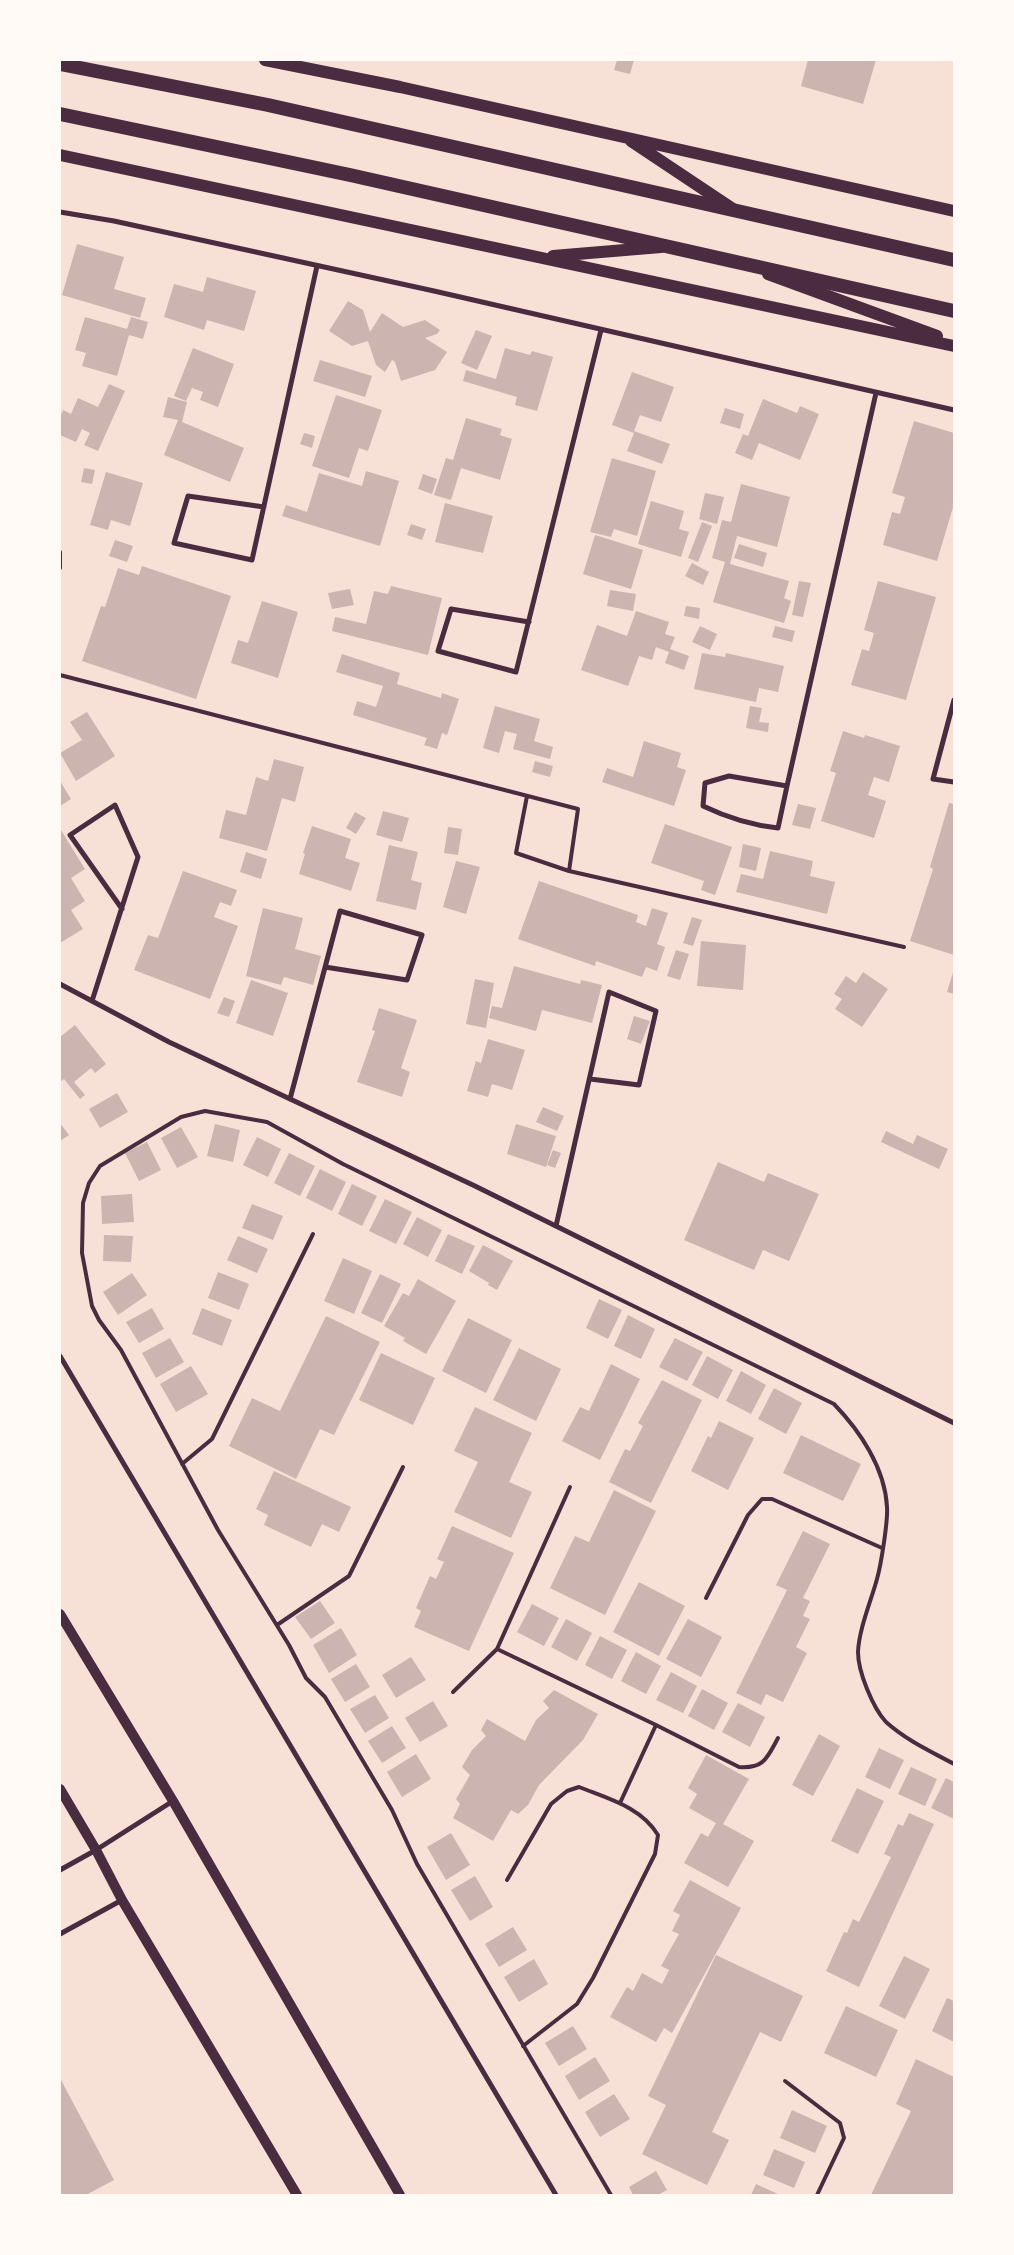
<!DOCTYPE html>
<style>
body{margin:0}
#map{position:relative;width:1014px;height:2255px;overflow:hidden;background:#f7e1d7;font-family:Spectral,serif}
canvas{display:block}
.frame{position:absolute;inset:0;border:61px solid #fffaf5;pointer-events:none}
</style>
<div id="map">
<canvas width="1014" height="2255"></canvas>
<div class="frame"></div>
</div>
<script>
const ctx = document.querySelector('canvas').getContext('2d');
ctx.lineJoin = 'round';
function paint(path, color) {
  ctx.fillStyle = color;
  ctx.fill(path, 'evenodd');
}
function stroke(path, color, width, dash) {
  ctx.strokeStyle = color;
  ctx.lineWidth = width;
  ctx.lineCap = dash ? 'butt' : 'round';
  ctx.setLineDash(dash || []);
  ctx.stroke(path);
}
paint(new Path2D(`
 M617,60H634L630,74L614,70Z
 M808,60H876L863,104L801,86Z
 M77,244L124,257L114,289L146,298L140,318L62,295Z
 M207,277L256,291L244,331L207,320L204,330L164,317L174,284L203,292Z
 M348,301L363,310L370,332L382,313L403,327L425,320L440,330L437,334L425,338L447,352L435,370L401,381L395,362L392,360L385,372L376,365L368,341L352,346L329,331Z
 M85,317L127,329L131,317L148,322L143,339L129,335L117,376L82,366L86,353L75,350Z
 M476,330L492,336L477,370L461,363Z
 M193,348L234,364L218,407L200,400L203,392L192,388L186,401L174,396Z
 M505,348L530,355L532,351L553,357L537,411L515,405L517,397L463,381L466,370L496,379Z
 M320,360L372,376L365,397L313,381Z
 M632,372L674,387L661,422L640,415L634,431L670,444L662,464L627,451L634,433L612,425Z
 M109,384L125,391L98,451L84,445L90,433L82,429L76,442L60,435V416L63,410L71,414L78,398L98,407Z
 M336,395L382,410L368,451L359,448L349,478L312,466Z
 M168,397L187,402L182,422L244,448L230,482L164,455L178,420L163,417Z
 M763,399L797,413L800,406L819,414L800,460L759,443L752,460L735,453L743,434L748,436Z
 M725,408L744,414L740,429L720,423Z
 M466,418L502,429L500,435L512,439L500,480L461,468L451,500L434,495L446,458L453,460Z
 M914,421L954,433V504L937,561L883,545L892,512L900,514L905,497L892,493Z
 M304,433L315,436L312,448L300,444Z
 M612,458L656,471L637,536L614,529L611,537L590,532Z
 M84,468L95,470L92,484L81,482Z
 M366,471L399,481L380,546L282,516L286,505L307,512L319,473L362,486Z
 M106,472L143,483L130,526L111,520L108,530L90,525Z
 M423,474L437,479L432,494L418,489Z
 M741,484L790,497L777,547L737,536L730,564L789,581L784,598L791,601L784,623L713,602L725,562L712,558L722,520L731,522Z
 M705,493L724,497L717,524L699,519Z
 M651,501L684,511L679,529L689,532L681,557L638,544Z
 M445,503L493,516L483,553L435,542Z
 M702,522L712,526L698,562L688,558Z
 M411,524L426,529L422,540L407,535Z
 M595,535L643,550L631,589L583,574Z
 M115,540L133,546L127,562L109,556Z
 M739,544L767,553L763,567L734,558Z
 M692,563L709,572L703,585L685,576Z
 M142,566L231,596L196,699L82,661L101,606L105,607L118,568L139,575Z
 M799,581L811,583L803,617L792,615Z
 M878,581L936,597L906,700L851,685L862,649L869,651L874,633L864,630Z
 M391,586L442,598L428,655L332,631L335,617L366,624L374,591L388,594Z
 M350,589L354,605L332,609L328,593Z
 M610,590L636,594L633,611L607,606Z
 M262,601L298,612L278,678L231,663L238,640L248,643Z
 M686,606L700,608L699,619L684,616Z
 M636,611L669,622L665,634L675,637L670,649L689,656L684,670L665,663L669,652L656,647L652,660L639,656L628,686L581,670L597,625L627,636Z
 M700,626L717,634L710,650L692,642Z
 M775,626L795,631L792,642L772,637Z
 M702,653L725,657L726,653L784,666L778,692L759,688L756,702L694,689Z
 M342,654L400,673L397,684L441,698L442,693L459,699L447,735L442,733L437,749L424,745L427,738L353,715L357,701L376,707L383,686L336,672Z
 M495,706L540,719L534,741L553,747L550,759L513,749L517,734L505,731L499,753L483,748Z
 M750,706L762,708L759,722L769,723L768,732L746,728Z
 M87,712L115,756L76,781L60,753L82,740L70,722Z
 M843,731L864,738L865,735L900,746L889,782L874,777L868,795L886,801L874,838L821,821L836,773L830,771Z
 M644,741L681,753L677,767L686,770L674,806L602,782L607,768L633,777Z
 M274,759L304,767L295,802L282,798L267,851L219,838L226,810L246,815L256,777L268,781Z
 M535,761L553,766L550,777L532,772Z
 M60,781L71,799L60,806Z
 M949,803L954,804V955L910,941L933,869L930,867Z
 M798,804L816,808L810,829L792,825Z
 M383,811L409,818L402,842L376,835Z
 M355,812L366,818L356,834L346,828Z
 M665,824L732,847L715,895L701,890L704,881L651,863Z
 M312,826L351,839L345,858L360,863L351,891L299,874L305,854L303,853Z
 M448,827L462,829L458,855L444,853Z
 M61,830L85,869L71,878L85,901L71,910L83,929L60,943Z
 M743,844L761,848L756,871L739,867Z
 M389,845L418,852L411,880L422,883L416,910L376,901Z
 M770,851L813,861L810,876L835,882L827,914L736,892L741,874L763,879Z
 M246,852L267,859L261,879L240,872Z
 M456,861L480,867L466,914L443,907Z
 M183,871L237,890L231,906L220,902L214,917L238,926L210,999L134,970L148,935L158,938Z
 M539,881L638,915L636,922L646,926L652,908L668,913L657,944L665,947L657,971L646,967L642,977L596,961L595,966L518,939Z
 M263,908L303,918L295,949L321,956L313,985L284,977L281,985L246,976Z
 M692,917L702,920L693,946L683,943Z
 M701,941L746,945L743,990L697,986Z
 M676,950L689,954L680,980L667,976Z
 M514,966L580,984L581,980L602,985L592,1023L542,1010L536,1031L489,1018L492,1006L502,1008Z
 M954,969V994L947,992Z
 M863,972L888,989L862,1027L835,1009L842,999L834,994L846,976L856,983Z
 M475,979L494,983L486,1028L466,1024Z
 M251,980L288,993L273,1036L236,1023Z
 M224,997L235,1001L229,1017L217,1013Z
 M379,1008L417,1020L401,1068L410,1072L402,1097L357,1082L375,1031L372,1030Z
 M634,1016L650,1021L641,1044L627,1039Z
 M75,1025L106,1064L95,1073L91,1068L74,1082L85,1095L80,1099L64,1079L60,1082V1037Z
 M488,1039L525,1050L512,1090L492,1084L488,1097L467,1091L476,1061L481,1063Z
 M117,1093L128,1112L100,1128L89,1109Z
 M543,1107L564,1116L557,1131L536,1122Z
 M60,1123L69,1135L60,1141Z
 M215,1124L240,1130L233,1162L207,1156Z
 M516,1124L556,1136L546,1167L507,1154Z
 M181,1127L198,1157L177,1168L161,1138Z
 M886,1131L913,1144L917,1135L948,1149L939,1169L881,1142Z
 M257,1137L281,1149L268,1177L243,1165Z
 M147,1142L161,1170L139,1181L125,1153Z
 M553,1150L561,1153L555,1168L547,1165Z
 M289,1153L315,1166L300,1196L274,1183Z
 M718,1162L764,1182L768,1173L819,1194L789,1261L763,1250L754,1270L684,1240Z
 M320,1169L346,1182L332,1211L306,1198Z
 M352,1184L377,1196L362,1226L338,1214Z
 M132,1194L134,1222L102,1224L101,1196Z
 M385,1199L412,1212L396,1244L369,1231Z
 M252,1204L283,1216L273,1240L242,1228Z
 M417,1217L442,1230L428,1257L403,1244Z
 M448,1234L475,1246L462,1274L435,1261Z
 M104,1235L133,1236L131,1262L103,1261Z
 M238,1236L268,1249L257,1273L227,1260Z
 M483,1245L513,1261L497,1290L488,1285L489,1283L469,1271Z
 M343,1258L372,1271L354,1314L324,1301Z
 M218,1272L249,1284L239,1310L208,1298Z
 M132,1273L147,1295L118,1315L103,1292Z
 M380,1274L401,1284L382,1323L361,1313Z
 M418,1279L456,1301L426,1354L403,1341L405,1338L384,1326L403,1293L409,1296Z
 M599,1299L622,1310L608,1339L586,1328Z
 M152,1308L164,1329L139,1343L126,1322Z
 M202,1308L232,1320L222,1346L192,1334Z
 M628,1315L655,1329L641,1359L614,1346Z
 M326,1316L380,1342L334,1435L320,1429L296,1479L229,1446L252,1398L280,1411Z
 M468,1318L512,1340L486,1393L442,1371Z
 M170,1338L184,1362L156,1378L142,1353Z
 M675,1338L703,1352L687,1381L659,1367Z
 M519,1348L561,1369L536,1421L493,1400Z
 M381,1353L435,1378L413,1425L359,1400Z
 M707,1356L733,1370L718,1399L692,1385Z
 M611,1364L640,1379L600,1460L562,1441L580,1407L589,1411Z
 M191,1366L208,1394L176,1412L160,1384Z
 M741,1371L766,1385L751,1414L726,1401Z
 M662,1380L702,1400L651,1503L609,1482L625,1449L630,1451L643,1426L638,1423Z
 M774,1388L802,1403L786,1434L758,1419Z
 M475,1407L532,1433L509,1482L532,1492L511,1538L454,1512L478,1462L454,1451Z
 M719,1421L754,1438L728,1490L691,1471L708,1436L711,1438Z
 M801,1435L861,1464L843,1501L783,1473Z
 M274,1471L351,1507L339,1532L322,1524L311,1547L264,1525L268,1515L256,1509Z
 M614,1490L656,1511L605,1615L550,1588L575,1536L589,1542Z
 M452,1526L514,1553L469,1651L414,1627L421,1611L416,1608L430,1576L436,1579L444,1562L437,1559Z
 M803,1531L830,1544L803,1598L810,1601L803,1616L810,1619L796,1647L807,1653L783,1702L766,1694L761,1705L736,1693L787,1590L776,1585Z
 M639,1582L685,1606L659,1656L613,1632Z
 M320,1601L335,1623L311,1639L295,1617Z
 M532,1604L559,1618L544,1646L517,1632Z
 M566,1619L592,1633L577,1661L551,1647Z
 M688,1619L722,1637L701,1677L666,1659Z
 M341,1628L357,1655L329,1673L313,1645Z
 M600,1636L627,1650L612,1679L585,1665Z
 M636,1652L661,1666L646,1694L621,1681Z
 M411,1657L426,1680L396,1698L382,1675Z
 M356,1664L370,1687L345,1702L331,1679Z
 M671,1672L697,1686L683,1713L656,1700Z
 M702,1689L728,1703L714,1730L688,1716Z
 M554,1690L598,1714L583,1740L539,1785L528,1805L518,1814L511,1810L493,1841L453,1818L460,1804L456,1799L470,1775L462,1767L472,1750L486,1736L481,1730L487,1719L525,1741L536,1720L549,1708L543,1701Z
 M375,1695L389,1718L365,1733L350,1709Z
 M433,1701L448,1726L420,1742L405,1718Z
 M738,1703L765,1717L750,1747L722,1732Z
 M392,1726L406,1748L382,1763L368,1741Z
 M819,1734L840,1746L813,1796L792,1785Z
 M879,1748L904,1760L890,1789L865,1777Z
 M416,1754L431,1779L402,1797L387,1772Z
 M706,1755L749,1779L723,1824L754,1841L728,1887L684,1863L701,1833L708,1837L716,1823L689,1808L697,1794L688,1788Z
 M911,1767L937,1779L925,1806L898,1794Z
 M946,1778L954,1782V1819L931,1808Z
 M857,1788L884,1801L858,1854L831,1841Z
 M909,1813L934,1824L859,1987L826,1971L844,1932L847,1933L853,1919L859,1922L891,1857L884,1854L898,1824L903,1826Z
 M451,1833L470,1865L446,1880L427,1847Z
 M475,1876L493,1907L470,1921L451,1890Z
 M690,1880L741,1908L672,2033L664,2028L656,2042L610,2017L627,1987L633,1991L642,1973L662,1984L669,1970L661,1966L679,1934L672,1931L680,1915L673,1911Z
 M513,1927L527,1950L499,1967L485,1944Z
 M716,1955L803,1996L781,2042L760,2032L712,2132L729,2140L707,2185L642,2154L666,2105L648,2096Z
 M904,1956L930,1969L905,2019L879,2006Z
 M534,1959L548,1984L519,2002L504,1977Z
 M947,1998L954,2001V2042L932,2031Z
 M846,2006L898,2030L876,2077L824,2053Z
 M573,2026L587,2049L559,2066L545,2043Z
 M595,2057L610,2081L579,2100L565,2076Z
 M916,2059L954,2077V2195H871L911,2111L896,2104Z
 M60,2078L114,2180L86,2195H60Z
 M614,2094L630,2119L600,2137L585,2112Z
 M792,2110L827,2126L815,2153L780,2138Z
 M774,2149L805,2162L794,2188L763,2175Z
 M656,2171L667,2190L658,2195H633L629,2187Z
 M756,2184L780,2195H751Z`), '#ccb4b1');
stroke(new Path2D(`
 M60,552V568
 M60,675L578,809L569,871L904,947
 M527,796L516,853L569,871
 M182,1464L212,1439L313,1234
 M706,1598L748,1515L762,1499H772L882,1548
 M277,1625L349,1576L403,1467
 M497,1649L656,1725L739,1767C764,1769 767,1758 778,1738
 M453,1692L497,1649L570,1487
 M620,1803L656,1725
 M507,1880L551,1804L567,1791L579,1787C609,1799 641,1807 658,1835L655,1854L593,1978L577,2004L523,2046
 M785,2081L840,2123L844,2138L817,2195
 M611,2195L417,1864L392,1810L325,1697L306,1678L289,1645L218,1530L121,1350L99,1320L92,1306L82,1253L83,1203L89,1183L100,1166L181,1117L205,1111L267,1122L343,1164L834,1404C860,1431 885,1468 887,1507C888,1521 881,1565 877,1579C871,1601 859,1629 858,1652C858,1672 873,1708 886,1722C906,1740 930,1751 954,1764`), '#4a2c40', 4);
stroke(new Path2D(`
 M60,212L114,221L434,291L954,410
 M264,507L188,496L174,543L252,560L317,266
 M529,622L451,609L438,651L516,672L601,330
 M954,700L933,779L954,782
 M787,786L729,776L705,783L703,806C728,818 750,825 778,828L787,786L876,393
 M60,984L169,1042L475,1186L954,1423
 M92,1001L138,857L115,805L70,835L122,909
 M290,1099L340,911L422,935L407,980L325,967
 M556,1226L609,992L656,1011L639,1085L590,1079
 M60,1356L556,2195
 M60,1870L96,1850L173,1801
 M60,1934L122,1900`), '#4a2c40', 5);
stroke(new Path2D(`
 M60,1614L173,1801L400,2195
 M60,1789L96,1850L122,1900L297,2195`), '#4a2c40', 10);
stroke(new Path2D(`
 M265,60L400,87L954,211
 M631,141L733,209
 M60,155L954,346
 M553,256L661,247
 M768,274L937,336`), '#4a2c40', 12);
stroke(new Path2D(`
 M60,64L268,105L954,260
 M60,114L350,175L954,311`), '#4a2c40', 14);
</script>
